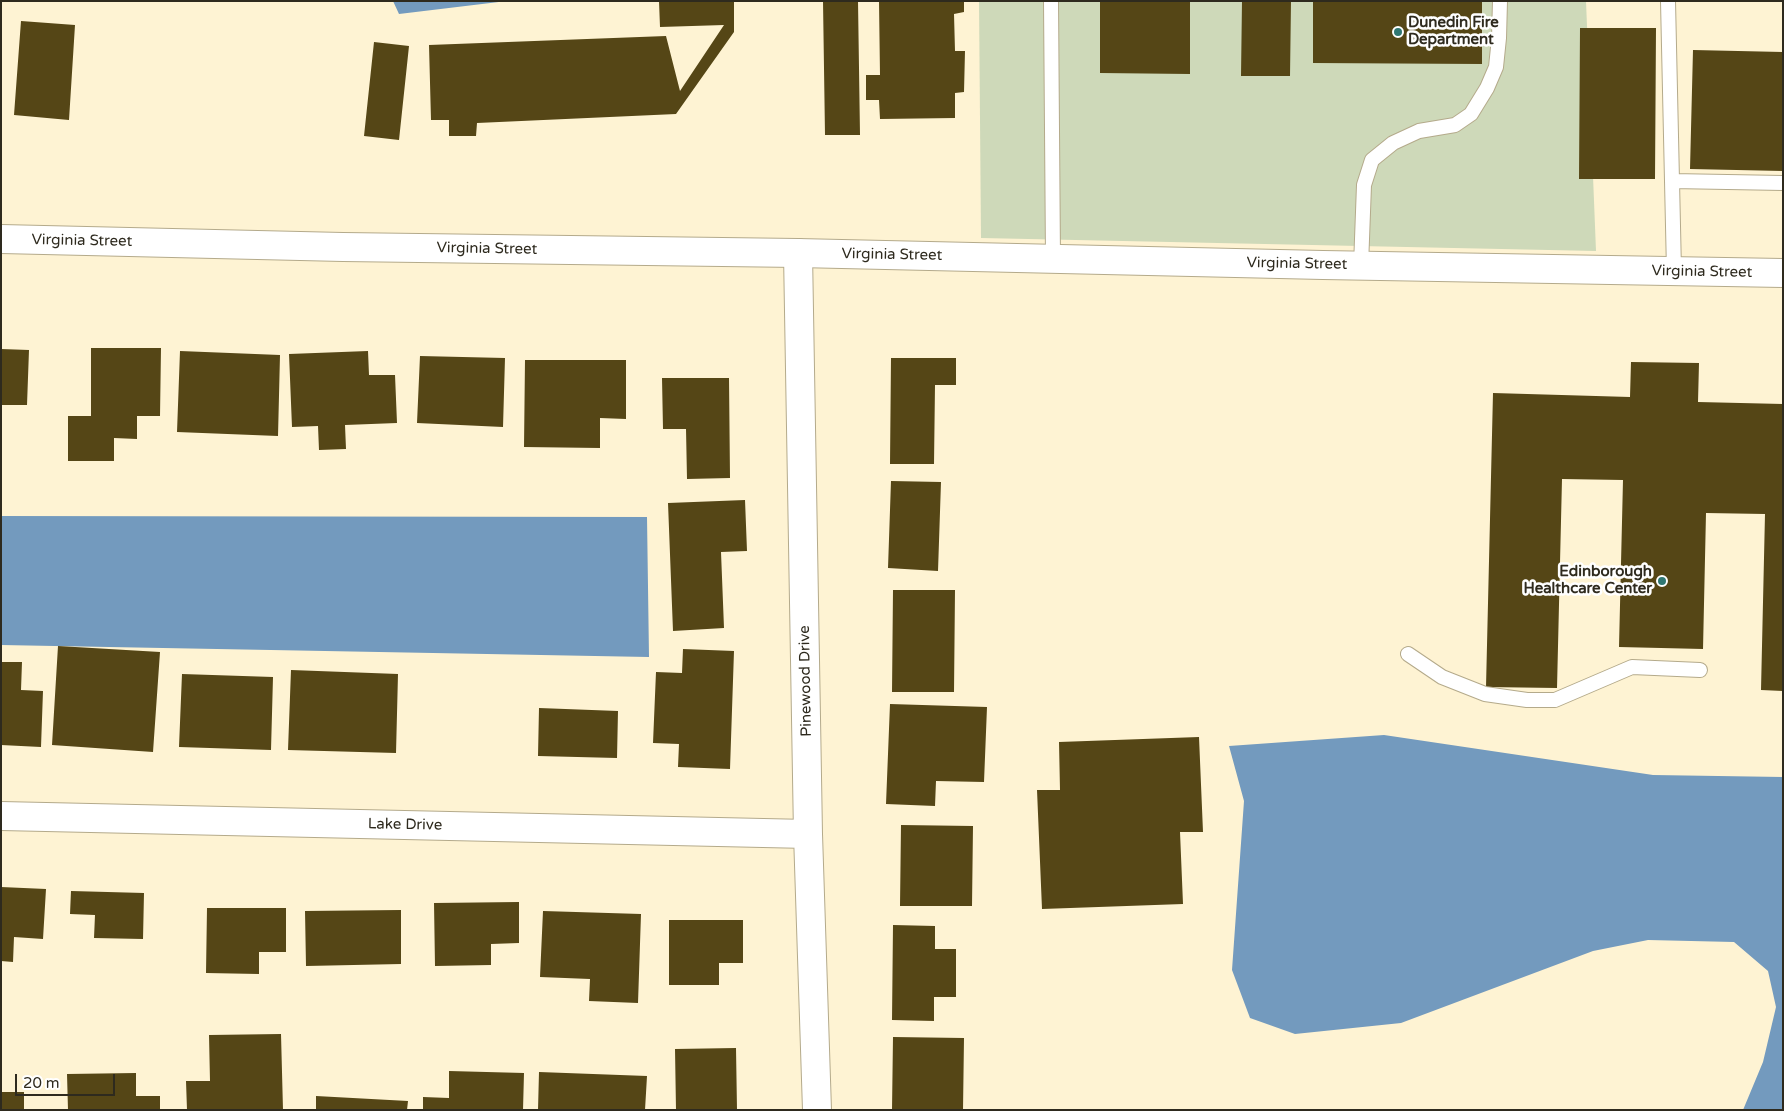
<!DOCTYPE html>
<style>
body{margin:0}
#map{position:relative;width:1784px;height:1111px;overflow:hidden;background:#fef3d3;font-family:"Varela Round",sans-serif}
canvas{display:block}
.frame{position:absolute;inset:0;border:2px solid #2e2a1e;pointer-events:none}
.scale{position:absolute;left:15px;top:1074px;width:100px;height:22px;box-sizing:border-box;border:2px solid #2e2a1e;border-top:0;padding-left:6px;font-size:15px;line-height:18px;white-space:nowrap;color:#2e2a1e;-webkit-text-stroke:4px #fff;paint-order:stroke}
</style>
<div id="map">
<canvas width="1784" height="1111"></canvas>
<div class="frame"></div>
<div class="scale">20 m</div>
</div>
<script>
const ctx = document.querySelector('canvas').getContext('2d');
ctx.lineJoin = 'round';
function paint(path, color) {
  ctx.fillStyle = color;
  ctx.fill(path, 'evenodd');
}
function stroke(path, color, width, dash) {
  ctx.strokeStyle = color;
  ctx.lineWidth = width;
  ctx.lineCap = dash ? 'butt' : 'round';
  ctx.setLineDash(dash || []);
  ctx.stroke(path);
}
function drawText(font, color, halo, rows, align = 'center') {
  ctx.font = font + ' "Varela Round",sans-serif';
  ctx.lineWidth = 5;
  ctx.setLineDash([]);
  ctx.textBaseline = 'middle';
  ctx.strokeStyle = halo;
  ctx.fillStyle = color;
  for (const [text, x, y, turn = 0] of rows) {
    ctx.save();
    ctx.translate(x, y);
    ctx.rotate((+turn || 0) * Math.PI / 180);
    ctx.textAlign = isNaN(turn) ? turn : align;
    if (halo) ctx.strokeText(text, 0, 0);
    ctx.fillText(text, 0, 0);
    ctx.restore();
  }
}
paint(new Path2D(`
 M979,1H1586L1596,251L981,238Z`), '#ced9b9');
paint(new Path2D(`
 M393,1H507L399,14Z
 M1,516L647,517L649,657L1,645Z
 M1384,735L1653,775L1783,777V1110H1743L1763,1062L1776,1007L1768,971L1734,942L1648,940L1593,951L1401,1023L1295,1034L1250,1018L1232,970L1244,801L1229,746Z`), '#739abe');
paint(new Path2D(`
 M659,1H734V32L676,114L477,123L476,136H449V120H431L429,45L666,36L680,91L724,25L660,27Z
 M823,1H858L860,135H825Z
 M879,1H964V12L954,14L955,51H965L964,92L955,93V118L880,119L879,100H866V75H880Z
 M1100,1H1190V74L1100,73Z
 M1242,1H1291L1290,76H1241Z
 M1313,1H1482V64L1313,63Z
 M21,21L75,25L69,120L14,115Z
 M1580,28H1656L1655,179H1579Z
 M374,42L409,46L399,140L364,136Z
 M1693,50L1783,52V171L1690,169Z
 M91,348H161L160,416H137V439L114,438V461H68V416H91Z
 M1,349L29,350L27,405H1Z
 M180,351L280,355L278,436L177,432Z
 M368,351L369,375H395L397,423L345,425L346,449L319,450L318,426L292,427L289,354Z
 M420,356L505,358L503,427L417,423Z
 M891,358H956V385H935L934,464H890Z
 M525,360H626V419L600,418V448L524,447Z
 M1631,362L1699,363L1698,402L1783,404V691L1761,690L1765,514L1706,513L1703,649L1619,647L1623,480L1562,479L1557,688L1486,687L1493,393L1630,397Z
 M662,378H729L730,478L687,479L686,429H663Z
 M891,481L941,482L938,571L888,568Z
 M745,500L747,551L721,552L724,628L673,631L668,503Z
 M893,590H955L954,692H892Z
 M58,646L160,652L153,752L52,745Z
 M683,649L734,651L730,769L678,767L679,744L653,743L656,672L682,673Z
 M1,662H22L21,690L43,691L41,747L1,745Z
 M291,670L398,674L396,753L288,750Z
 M182,674L273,677L271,750L179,747Z
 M890,704L987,707L984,782L936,781L935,806L886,804Z
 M539,708L618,711L617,758L538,756Z
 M1199,737L1203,832H1180L1183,904L1042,909L1037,790H1060L1059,742Z
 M901,825L973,826L972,906H900Z
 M1,887L46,889L43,939L14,937L13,962L1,961Z
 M71,891L144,893L143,939L94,938L95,915L70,914Z
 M519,902V943L491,944V965L435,966L434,903Z
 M207,908H286V952H259V974L206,973Z
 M401,910V964L306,966L305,911Z
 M543,911L641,914L638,1003L589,1001L590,979L540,977Z
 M669,920H743V963H719V985H669Z
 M893,925L935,926V949H956V997H934V1021L892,1020Z
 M281,1034L283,1110H187L186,1081H210L209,1035Z
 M893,1037L964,1038L963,1110H892Z
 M736,1048L737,1110H676L675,1049Z
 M449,1071L524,1073L523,1110H423V1097L449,1098Z
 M539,1072L647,1076L645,1110H538Z
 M136,1073V1096H160V1110H68L67,1074Z
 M1,1092H24V1110H1Z
 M316,1096L408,1101L407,1110H316Z`), '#554616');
const lane = new Path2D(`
 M1051,1L1053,259
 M1668,1L1674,271
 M1672,181L1783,183
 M1361,266L1364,185L1372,160L1393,143L1419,131L1455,125L1471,114L1487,88L1496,67L1499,38L1500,1
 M1408,654L1442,677L1485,694L1527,700H1555L1632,667L1700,670`);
const street = new Path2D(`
 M798,253L808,834L817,1110
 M1,816L808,834`);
const secondary = new Path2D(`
 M1,239L343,247L798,253L1323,265L1783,273`);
stroke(lane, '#b4aa8b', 16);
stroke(street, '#b4aa8b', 30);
stroke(secondary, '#b4aa8b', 30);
stroke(lane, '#fff', 14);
stroke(street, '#fff', 28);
stroke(secondary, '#fff', 28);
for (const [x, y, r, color] of [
 [1398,32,5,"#2f7773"],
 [1662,581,5,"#2f7773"]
]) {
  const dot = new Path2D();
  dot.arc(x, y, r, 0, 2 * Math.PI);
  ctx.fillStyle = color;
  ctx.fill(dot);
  stroke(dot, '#fff', 2);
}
drawText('bold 15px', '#2e2a1e', '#fff', [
 ["Dunedin Fire",1408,23],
 ["Department",1408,40],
 ["Edinborough",1652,572,"right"],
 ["Healthcare Center",1652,589,"right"]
], 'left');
drawText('15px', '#2e2a1e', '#fff', [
 ["Virginia Street",82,241,1],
 ["Virginia Street",487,249,1],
 ["Virginia Street",892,255,1],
 ["Virginia Street",1297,264,1],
 ["Virginia Street",1702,272,1],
 ["Pinewood Drive",806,681,-91],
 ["Lake Drive",405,825,1]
]);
</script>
